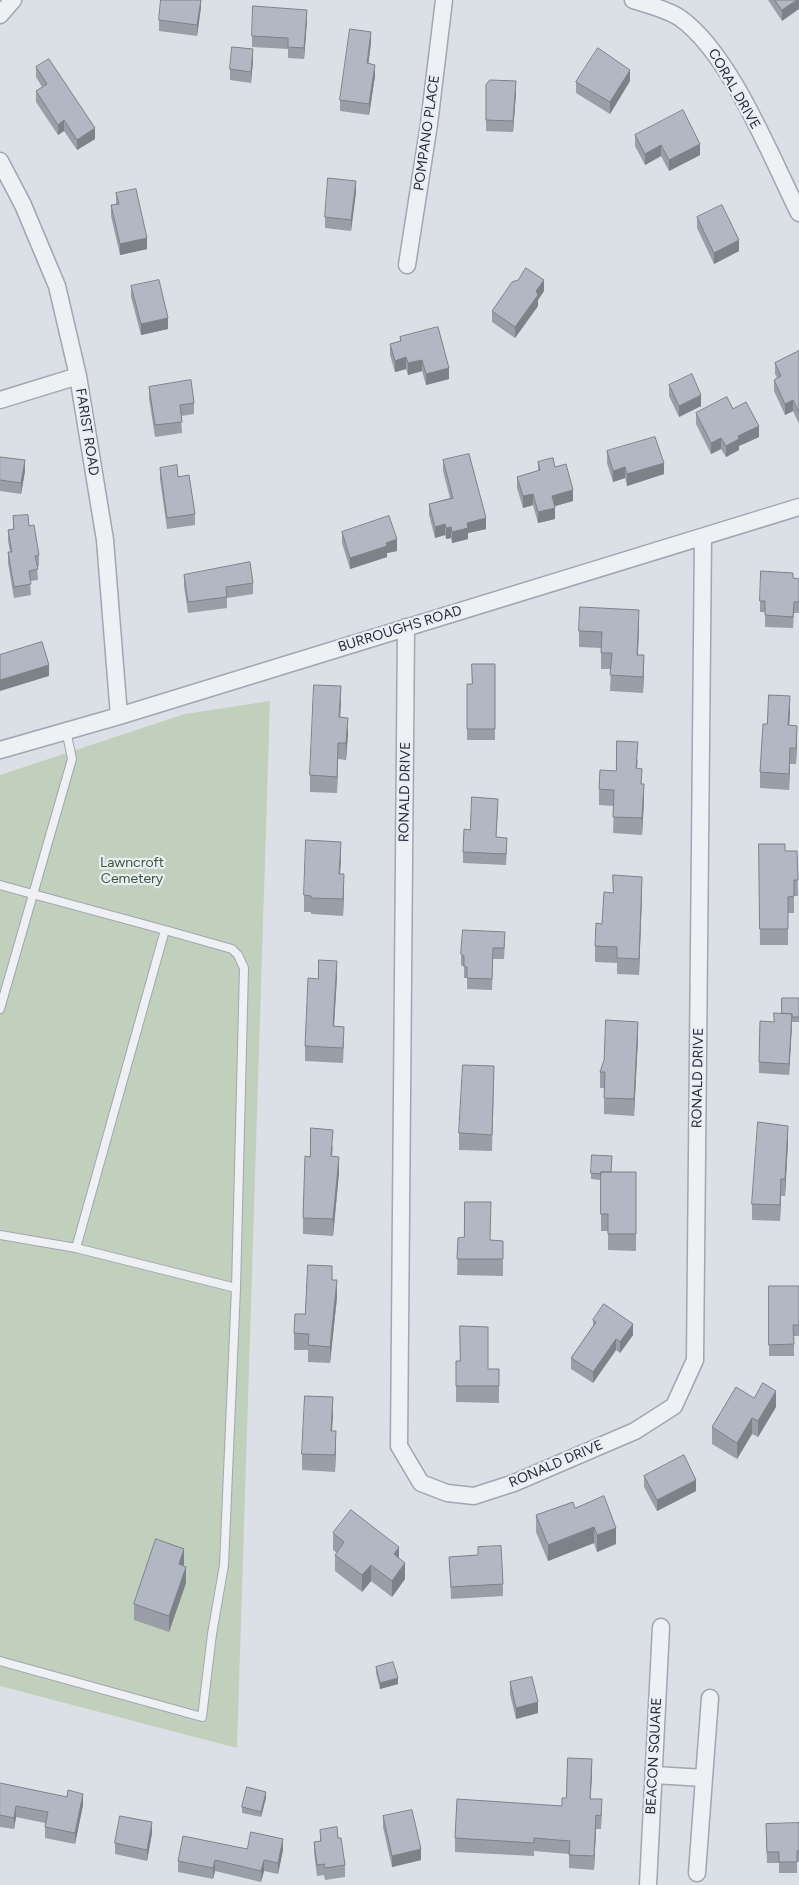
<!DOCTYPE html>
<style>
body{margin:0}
canvas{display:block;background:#dbdfe6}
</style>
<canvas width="799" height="1885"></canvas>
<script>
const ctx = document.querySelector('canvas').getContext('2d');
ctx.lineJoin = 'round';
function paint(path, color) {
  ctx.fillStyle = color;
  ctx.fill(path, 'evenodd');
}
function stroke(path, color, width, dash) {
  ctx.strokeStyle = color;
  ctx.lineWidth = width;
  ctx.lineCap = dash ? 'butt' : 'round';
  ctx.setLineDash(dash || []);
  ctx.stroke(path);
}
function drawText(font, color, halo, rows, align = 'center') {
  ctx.font = font + ' Figtree,sans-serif';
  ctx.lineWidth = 4.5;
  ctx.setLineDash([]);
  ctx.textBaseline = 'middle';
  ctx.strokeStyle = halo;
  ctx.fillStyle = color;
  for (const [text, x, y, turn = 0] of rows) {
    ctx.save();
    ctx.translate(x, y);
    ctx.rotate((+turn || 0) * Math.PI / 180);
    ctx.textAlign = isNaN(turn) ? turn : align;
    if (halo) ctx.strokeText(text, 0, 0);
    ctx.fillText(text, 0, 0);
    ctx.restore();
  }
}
paint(new Path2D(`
 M270,701L237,1748L0,1686V775L185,714Z`), '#c1d0bc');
const lane = new Path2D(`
 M0,885L165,930
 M0,1009L72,759L66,730
 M0,1235L76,1248L236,1288L224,1565L212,1634L202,1717L0,1661
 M76,1248L165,930L232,949L238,955L244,968L236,1288`);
const street = new Path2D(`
 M633,0C648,5 667,9 680,18C730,53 771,157 799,213
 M0,15L13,0
 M0,161L23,205L57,286L78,376L105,540L119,716
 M407,265L429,124L444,0
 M0,400L78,376
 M406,627L399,1446L421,1483L447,1493L474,1496L514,1483L635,1431L674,1406L695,1360L703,537
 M0,750L119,716L799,507
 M654,1775L704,1778L697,1873
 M704,1778L710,1698
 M648,1885L661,1627`);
stroke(lane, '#a1a6b0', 10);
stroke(street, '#a1a6b0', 19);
stroke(lane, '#eef0f4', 8);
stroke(street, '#eef0f4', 16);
paint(new Path2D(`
 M201,0V7L197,36L159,31V20Z
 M768,0H799L782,21Z
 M307,21L304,59L288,58V49L252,47V36Z
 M371,43L368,64L375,76L369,115L340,111V100Z
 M253,60L251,83L230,80V69Z
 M36,67L95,139L77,150L64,131L58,135L36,102V91L42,87L36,77Z
 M630,81L610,114L576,93V82Z
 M486,85L516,93L513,132L486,131Z
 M635,135L700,155L669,171L661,156L645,165L635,146Z
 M356,192L351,231L325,228V217Z
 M116,193L147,249L120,255L111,216V205L116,204Z
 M697,217L739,251L714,264L697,228Z
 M131,286L168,329L141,335L131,297Z
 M544,291L538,300V306L515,338L492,322V311Z
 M400,337L449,379L426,385L422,371L408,375L406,369L395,372L390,355V344L400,341Z
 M799,351V424L793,411L785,415L774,391V380L777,378L775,374V363Z
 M669,385L701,406L679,417L669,396Z
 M149,387L194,403V414L181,416L182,433L155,437L149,398Z
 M733,409L759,437L739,446V450L726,457L721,449L711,454L696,424V413Z
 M607,451L664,474L627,486L625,478L613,482L607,463Z
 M0,457L25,471L21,494L0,491Z
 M443,460L486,529L468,533V539L452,543L451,538L446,539L445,535L435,538L429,515V504L450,498L443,471Z
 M538,462L555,467L573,501L555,506V519L538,523L533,505L523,508L517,488V477L538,471Z
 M160,468L178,477L195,514V525L167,529L160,479Z
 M13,516L29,526L39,555V566H37L38,580L30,581L31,595L14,598L8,563V552H10L8,541V530L13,529Z
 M342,532L397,551L387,553V557L350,569L342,543Z
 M184,575L253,583V594L227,598V608L188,613L184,586Z
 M793,578L799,579V613H794L793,628L765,627V612H760V601Z
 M639,627L638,655L644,671L643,693L610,691L611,669H601V648L579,647V631Z
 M495,664V740H467V684H472Z
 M341,702L340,717L348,734L346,760L338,759L337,793L310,792V775Z
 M790,713L789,725L797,742L796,764H790L789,790L760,788V772L767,724Z
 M638,759L637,769L642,784L644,800L642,835L613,833L614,806L599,805V789L616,771Z
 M498,810L496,837L507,849L506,865L463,863V852L470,830Z
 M759,844L785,851H797L798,896H794V913H788V945H760Z
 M341,858L340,874L344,891L343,916L311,914V912H304V895Z
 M642,893L639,975L617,974V963L595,962V946L602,924Z
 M505,943L504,959H493L492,990L467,989V978H464V967L461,965V954Z
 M337,976L334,1026L344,1043L343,1063L305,1061V1046L318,979Z
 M799,998V1022H792L789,1075L759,1073V1062L774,1022Z
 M638,1038L634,1116L604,1114V1088H600V1072Z
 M494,1082L492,1151L459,1150V1133Z
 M788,1142L785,1196H781L780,1221L752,1220V1204Z
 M333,1146L332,1156L339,1173L333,1236L303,1234V1218L310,1157Z
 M612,1172H636V1251L608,1250V1231H601V1180L591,1179V1173Z
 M458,1238L490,1240L503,1241V1276L457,1275Z
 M332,1280L337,1297L330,1363L308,1362V1350H294V1333L305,1314Z
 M769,1286H799V1336H794V1356H769Z
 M593,1320L633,1335L620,1353L616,1350L593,1383L571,1369V1358L593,1326Z
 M456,1361L488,1369H499V1403L456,1402Z
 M754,1398L776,1407L758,1437L752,1434L737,1459L712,1444V1427Z
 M333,1413L332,1431L336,1447L335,1472L302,1470V1454Z
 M644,1476L696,1491L657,1511L644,1487Z
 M575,1508L616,1544L597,1552L594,1543L548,1561L536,1532V1515Z
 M333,1533L399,1558L405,1579L392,1597L371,1581L362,1592L335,1571V1555L337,1553L333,1550Z
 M478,1547L503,1584V1596L451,1599L449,1557L478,1555Z
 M184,1566L186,1583L169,1632L134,1620V1604Z
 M376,1667L398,1684L380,1689L376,1673Z
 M510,1682L538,1713L516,1719L510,1694Z
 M592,1773L590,1799L602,1813L601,1829H596L594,1870L569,1868V1854L534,1851V1856L455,1852V1838L562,1806L566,1798Z
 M0,1783L83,1805L75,1844L45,1838V1823L16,1817L14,1829L0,1827Z
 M266,1798L261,1817L242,1813V1807Z
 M383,1816L421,1860L392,1867L383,1827Z
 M799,1823V1862H797V1873H779V1863H767L766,1835Z
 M320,1830L338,1838L345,1865V1877L325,1880L324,1875L317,1876L314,1853V1842L320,1841Z
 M152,1833L147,1861L115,1854V1843Z
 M283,1850L278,1874L264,1871L261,1882L215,1871L213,1879L178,1872V1861Z`), '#999ea8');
paint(new Path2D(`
 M201,0V7L197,36V25Z
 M797,0H799V9L782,21V10Z
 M307,10V21L304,59V48Z
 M371,32V43L367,75V63Z
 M253,49V60L251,83V72Z
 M375,65V76L369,115V104Z
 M630,70V81L610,114V102Z
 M516,81V93L513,132V121Z
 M64,120V131L58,135V125Z
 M95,128V139L77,150V140Z
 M700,144V155L669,171V160Z
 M661,145V156L645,165V154Z
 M356,181V192L351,231V220Z
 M147,238V249L120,255V244Z
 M739,240V251L714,264V253Z
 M544,280V291L538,300V306L515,338V327L536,291Z
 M168,318V329L141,335V324Z
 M406,357V369L395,372V361Z
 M422,360V371L408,375V363Z
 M449,368V379L426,385V374Z
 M701,395V406L679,417V406Z
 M793,400V411L785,415V404Z
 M759,426V437L739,446V450L726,457V446L738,436Z
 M721,438V449L711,454V443Z
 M25,460V471L21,494V483Z
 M664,463V474L627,486V474Z
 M625,467V478L613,482V471Z
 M573,490V501L552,507V496Z
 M533,494V505L523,508V496Z
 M555,508V519L538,523V512Z
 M486,518V529L468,533V539L452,543V532L467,523Z
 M445,524V535L435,538V527Z
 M451,527V538L446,539V528Z
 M397,539V551L387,553V557L350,569V558L386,543Z
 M639,610V627L637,671V655Z
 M644,655V671L643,693V677Z
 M49,665V676L0,691V680Z
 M341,686V702L339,734V717Z
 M790,696V713L788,742V725Z
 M348,718V734L346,760V743Z
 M797,726V742L796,764V748Z
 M338,743V759L337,793V777Z
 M790,748V764L789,790V774Z
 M644,784V800L642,835V818Z
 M341,842V858L339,890V874Z
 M344,874V891L343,916V899Z
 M642,877V893L639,975V959Z
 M337,961V976L333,1042V1026Z
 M792,1014V1025L789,1075V1064Z
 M638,1022V1038L634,1116V1099Z
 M788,1126V1142L785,1196V1179Z
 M339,1157V1173L333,1236V1219Z
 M781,1179V1196L780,1221V1205Z
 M337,1280V1297L330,1363V1347Z
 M633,1324V1335L620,1353V1342Z
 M616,1339V1350L593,1383V1372Z
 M776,1391V1407L758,1437V1421Z
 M333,1397V1413L331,1447V1431Z
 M752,1418V1434L737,1459V1443Z
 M336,1431V1447L335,1472V1455Z
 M696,1480V1491L657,1511V1500Z
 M594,1527V1543L548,1561V1545Z
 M616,1528V1544L597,1552V1535Z
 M399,1547V1564L394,1554Z
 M184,1549V1565L179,1581V1564Z
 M405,1563V1579L392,1597V1581Z
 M371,1565V1581L362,1592V1575Z
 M186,1567V1583L169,1632V1616Z
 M398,1678V1684L380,1689V1683Z
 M538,1702V1713L516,1719V1708Z
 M592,1759V1773L590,1813V1799Z
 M266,1792V1798L261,1817V1812Z
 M83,1794V1805L75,1844V1833Z
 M16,1806V1817L14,1829V1818Z
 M596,1815V1829L594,1870V1856Z
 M152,1822V1833L147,1861V1850Z
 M283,1839V1850L278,1874V1863Z
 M421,1849V1860L392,1867V1856Z
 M215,1860V1871L213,1879V1868Z
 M264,1860V1871L261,1882V1871Z`), '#7d8188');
const building = new Path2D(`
 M161,0H201L197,25L159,20Z
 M775,0H797L782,10Z
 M253,6L307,10L304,48L288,47V38L252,36Z
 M350,29L371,32L367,63L375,65L369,104L340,100Z
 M232,47L253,49L251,72L230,69Z
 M598,48L630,70L610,102L576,82Z
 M49,59L95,128L77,140L64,120L58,125L36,91L47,84L36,67Z
 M490,80L516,81L513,121L486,120V85Z
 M683,110L700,144L669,160L661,145L645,154L635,135Z
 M328,178L356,181L351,220L325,217Z
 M136,189L147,238L120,244L111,205L119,204L116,193Z
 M722,205L739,240L714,253L697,217Z
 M526,268L544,280L536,291L538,295L515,327L492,311L512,282L518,280Z
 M159,280L168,318L141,324L131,286Z
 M438,327L449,368L426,374L422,360L408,363L406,357L395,361L390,344L401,341L400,337Z
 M799,351V412L793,400L785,404L774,380L781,376L775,363Z
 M692,374L701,395L679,406L669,385Z
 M191,380L194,403L180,405L182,422L155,425L149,387Z
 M727,397L733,409L746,402L759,426L738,436L739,439L726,446L721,438L711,443L696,413Z
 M655,437L664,463L627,474L625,467L613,471L607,451Z
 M469,454L486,518L467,523L468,528L452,532L451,527L446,528L445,524L435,527L429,504L453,498L443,460Z
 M0,457L25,460L21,483L0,480Z
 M553,458L555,467L566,464L573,490L552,496L555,508L538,512L533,494L523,496L517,477L540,470L538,462Z
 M177,465L178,477L189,475L195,514L167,518L160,468Z
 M28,515L29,526L34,525L39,555L35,556L38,569L29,571L31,584L14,587L8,552H12L8,530L14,529L13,516Z
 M389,516L397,539L386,543L387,546L350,558L342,532Z
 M250,562L253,583L226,587L227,597L188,602L184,575Z
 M761,571L793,573V578L799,579V602H794L793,617L765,615V601H760Z
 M580,607L639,610L637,655H644L643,677L610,675L612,653H601L602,632L579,631Z
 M42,642L49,665L0,680V655Z
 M472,664H495V729H467V684H472Z
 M314,685L341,686L339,717L348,718L346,743H338L337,777L310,775Z
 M769,695L790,696L788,725L797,726L796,748H790L789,774L760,772L763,724H767Z
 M617,741L638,742L636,768L642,769L641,784H644L642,818L613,817L614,790L599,789L600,770L616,771Z
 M472,797L498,799L496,837L507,838L506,854L463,852L464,829L470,830Z
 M306,840L341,842L339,874H344L343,899L311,898V896L304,895Z
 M759,844H785V851H797L798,880H794V896L788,897V929H760Z
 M613,875L642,877L639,959L617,958V947L595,946L596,923L602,924L604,892L613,893Z
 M463,930L505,932L504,948H493L492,979L467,978V967L464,966V956L461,954Z
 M319,960L337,961L333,1026L344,1027L343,1048L305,1046L308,978L318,979Z
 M782,998H799V1017H792V1014L782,1013Z
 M774,1013L792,1014L789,1064L759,1062L760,1021L774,1022Z
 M606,1020L638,1022L634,1099L604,1098L605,1072H600L604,1060Z
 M463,1065L494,1066L492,1135L459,1133Z
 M758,1122L788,1126L785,1179H781L780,1205L752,1204Z
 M311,1128L333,1130L331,1156L339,1157L333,1219L303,1218L305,1156L310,1157Z
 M592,1155L612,1156L611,1172H601V1174L591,1173Z
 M601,1172H636V1234H608V1214H601Z
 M465,1202H491L490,1240L503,1241V1259H457L458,1238L464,1237Z
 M308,1265L332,1266V1280H337L330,1347L308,1345L309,1334L294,1333L295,1314H305Z
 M769,1286H799V1325H793L794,1344L769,1345Z
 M604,1304L633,1324L620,1342L616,1339L593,1372L571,1358L596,1322L593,1320Z
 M460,1326L488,1327V1369H499V1386H456V1361H460Z
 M763,1383L776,1391L758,1421L752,1418L737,1443L712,1427L736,1387L754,1398Z
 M305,1396L333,1397L331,1431H336L335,1455L302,1454Z
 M684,1455L696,1480L657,1500L644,1476Z
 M604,1496L616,1528L597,1535L594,1527L548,1545L536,1515L573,1502L575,1508Z
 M351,1510L399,1547L394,1554L405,1563L392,1581L371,1565L362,1575L335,1555L344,1542L333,1533Z
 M156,1539L184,1549L179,1564L186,1567L169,1616L134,1604Z
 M501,1546L503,1584L451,1587L449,1557L478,1555V1547Z
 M393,1662L398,1678L380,1683L376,1667Z
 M532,1677L538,1702L516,1708L510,1682Z
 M568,1758L592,1759L590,1799H602L601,1816L596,1815L594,1856L569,1855L570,1841L534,1838V1843L455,1838L457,1799L562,1806V1798H566Z
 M0,1783L67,1797L68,1790L83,1794L75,1833L45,1827L48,1812L16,1806L14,1818L0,1815Z
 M247,1787L266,1792L261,1812L242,1807Z
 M412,1810L421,1849L392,1856L383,1816Z
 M120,1816L152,1822L147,1850L115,1843Z
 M799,1823V1851H797V1862H779V1852H767L766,1824Z
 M337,1827L338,1838H341L345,1865L325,1868L324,1864L317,1865L314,1842L321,1841L320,1830Z
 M251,1832L283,1839L278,1863L264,1860L261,1871L215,1860L213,1868L178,1861L183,1836L247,1849Z`);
paint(building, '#b2b8c3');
stroke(building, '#7d8188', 1);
drawText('14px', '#252d3c', '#eaeef4', [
 ["CORAL DRIVE",734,89,60],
 ["POMPANO PLACE",427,133,-82],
 ["FARIST ROAD",87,432,81],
 ["BURROUGHS ROAD",400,629,-17],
 ["RONALD DRIVE",405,792,-89],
 ["RONALD DRIVE",698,1078,-89],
 ["RONALD DRIVE",556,1464,-23],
 ["BEACON SQUARE",654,1756,-87]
]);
drawText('14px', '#395832', '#eaeef4', [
 ["Lawncroft",132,863],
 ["Cemetery",132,879]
]);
</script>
